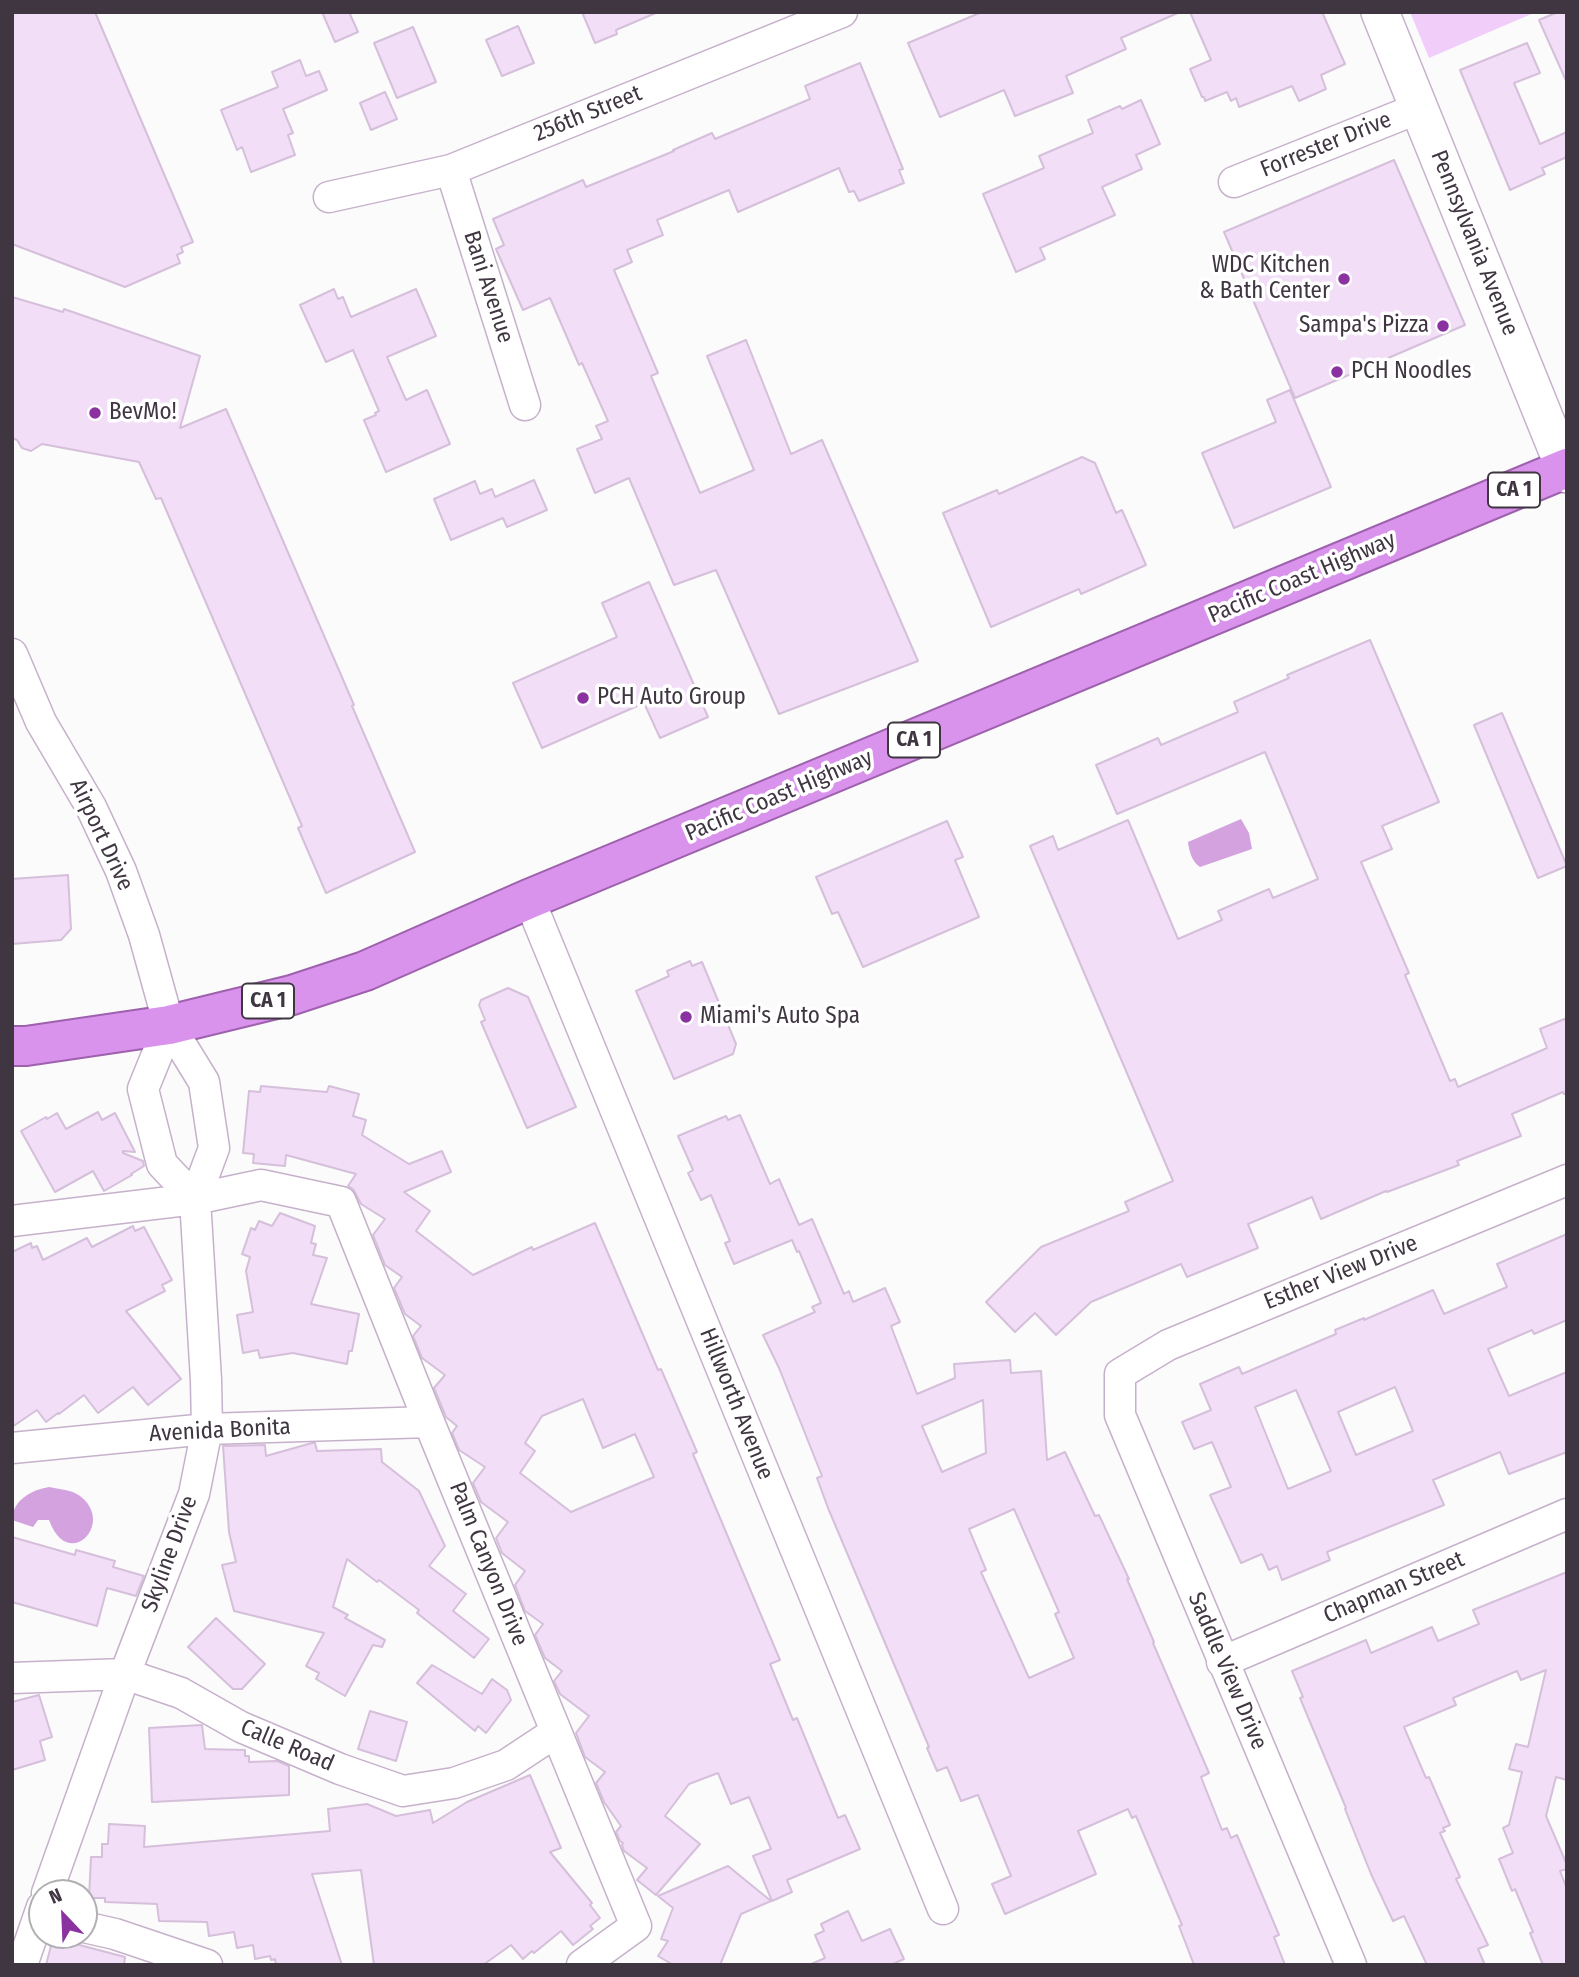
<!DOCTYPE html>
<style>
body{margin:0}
#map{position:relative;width:1579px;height:1977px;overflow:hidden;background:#fbfbfb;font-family:"Fira Sans Condensed",sans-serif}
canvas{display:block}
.frame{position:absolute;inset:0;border:14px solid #3f3641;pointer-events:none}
.north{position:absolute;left:28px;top:1879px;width:70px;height:70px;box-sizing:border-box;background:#fff;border:2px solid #b2afb3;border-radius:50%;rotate:337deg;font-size:19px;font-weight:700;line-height:28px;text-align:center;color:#3f3641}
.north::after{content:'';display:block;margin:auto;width:24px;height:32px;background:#8a329f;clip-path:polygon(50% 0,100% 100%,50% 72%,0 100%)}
</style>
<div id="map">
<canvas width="1579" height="1977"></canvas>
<div class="frame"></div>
<div class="north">N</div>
</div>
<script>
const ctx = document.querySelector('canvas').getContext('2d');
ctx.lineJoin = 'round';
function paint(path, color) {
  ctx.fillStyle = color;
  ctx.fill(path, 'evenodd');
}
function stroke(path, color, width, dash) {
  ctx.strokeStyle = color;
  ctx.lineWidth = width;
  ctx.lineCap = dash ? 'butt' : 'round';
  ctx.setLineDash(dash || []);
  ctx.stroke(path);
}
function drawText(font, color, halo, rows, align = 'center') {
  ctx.font = font + ' "Fira Sans Condensed",sans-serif';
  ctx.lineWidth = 7;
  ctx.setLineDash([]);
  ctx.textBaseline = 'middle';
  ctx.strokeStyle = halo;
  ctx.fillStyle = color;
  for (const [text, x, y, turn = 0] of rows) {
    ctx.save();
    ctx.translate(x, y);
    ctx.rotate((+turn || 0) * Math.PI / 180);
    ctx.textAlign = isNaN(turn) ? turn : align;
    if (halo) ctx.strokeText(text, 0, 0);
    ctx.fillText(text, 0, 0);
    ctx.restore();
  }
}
paint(new Path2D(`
 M1410,12H1536L1429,58Z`), '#f1cefa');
paint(new Path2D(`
 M1241,819L1249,833L1252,849L1200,867C1192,862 1189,851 1188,842Z
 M49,1487C59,1489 72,1490 80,1496C116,1523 68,1573 49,1520H38L33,1527L12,1520C13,1500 31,1490 49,1487Z`), '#d3a2df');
const building = new Path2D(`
 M12,12H95L193,242L181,247L183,252L177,255L180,263L125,287L12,244Z
 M322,12H349L358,32L335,42Z
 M582,12H658L616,30L617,34L595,43Z
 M982,12H1180L1121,38L1126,49L1066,76L1073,93L1015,116L1004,90L940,117L908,43Z
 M1190,12H1322L1345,64L1321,75L1326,89L1299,101L1292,86L1239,107L1236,98L1231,101L1227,92L1205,101L1204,97H1202L1190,69L1211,60Z
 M1558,12H1567V83L1539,20Z
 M518,26L534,63L502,76L486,40Z
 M413,27L436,82L397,98L374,43Z
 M1527,43L1540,73L1514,83L1540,144L1567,132V157L1542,168L1545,174L1510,190L1460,70Z
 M300,60L306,76L319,71L327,90L283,109L293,133L288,135L295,155L251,172L242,147L237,150L221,110L278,87L272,72Z
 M860,63L903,169L899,170L904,183L859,201L854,191L849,192L839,168L738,212L729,190L657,220L663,235L627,250L632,262L614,270L658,373L651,376L700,493L754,470L707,356L746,340L791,454L822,440L918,661L779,714L716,570L674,585L629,478L595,493L577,449L602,439L596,426L608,421L582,363L579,365L550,298L523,310L496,249L504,245L493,219L583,180L586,187L674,151L673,150L712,133L715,139L810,99L805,86Z
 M385,92L397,119L371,130L360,103Z
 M1141,100L1160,144L1136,155L1142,169L1102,187L1115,215L1040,248L1045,259L1016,272L983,194L1044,168L1039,156L1093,133L1088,120L1120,106L1122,109Z
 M1394,160L1465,325L1295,398L1224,232Z
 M334,289L338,299L343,297L351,317L416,289L436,336L387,357L406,400L427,390L450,444L386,472L364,420L376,415L375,413L379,411L353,350L326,362L300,305Z
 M12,297L63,312L64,309L200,356L180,428L226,409L354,705L352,706L415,852L326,893L298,828L302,826L161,498L156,499L139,462L42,444L31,451L22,448L17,440L12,438Z
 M1290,390L1331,487L1234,528L1202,453L1276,422L1267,400Z
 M1082,457L1095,463L1116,513L1122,510L1146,565L1081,594L1079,589L991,627L943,513L997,490L999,494Z
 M534,480L547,510L507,527L503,518L451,540L434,499L475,481L480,494L492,489L495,497Z
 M649,582L708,717L660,738L644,703L542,748L513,683L617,637L602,603Z
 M1370,640L1439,802L1382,826L1392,849L1361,862L1409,973L1405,975L1450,1081L1455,1079L1458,1087L1547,1048L1540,1029L1567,1018V1093L1564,1094L1563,1092L1512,1114L1521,1136L1457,1161L1459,1165L1387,1192L1386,1191L1321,1219L1312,1197L1248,1224L1258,1248L1187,1277L1181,1264L1091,1302L1056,1335L1035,1313L1015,1332L986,1302L1041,1247L1129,1211L1125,1202L1173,1181L1030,846L1053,836L1058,850L1128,820L1178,939L1222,920L1218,911L1269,889L1273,898L1318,879L1265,752L1117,814L1096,765L1158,738L1161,745L1238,712L1234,702L1289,678L1287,675Z
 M1502,713L1567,866L1538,878L1474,725Z
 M947,821L963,857L955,860L979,917L863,967L838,912L832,914L816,877Z
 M68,875L71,929L61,940L12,944V879Z
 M690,961L692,966L702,962L736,1044L733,1054L674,1079L636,991L669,976L667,971Z
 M508,988L528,997L576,1107L527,1128L481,1022L485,1020L479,1005L481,1000Z
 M261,1086L327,1092L329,1086L359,1094L353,1116L366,1120L362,1135L409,1164L442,1151L451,1172L404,1192L430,1211L416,1231L473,1275L532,1247L533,1250L595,1223L658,1370L661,1369L697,1452L693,1454L780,1660L770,1664L793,1720L797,1718L838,1818L845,1815L860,1849L787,1880L792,1892L772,1901L753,1856L771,1849L749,1797L731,1804L718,1773L689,1784L665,1816L700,1844L656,1895L637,1880L647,1868L624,1851L622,1845L623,1843L620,1841L616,1832L621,1826L604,1802L596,1783L605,1772L585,1757L576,1733L589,1716L560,1694L554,1681L562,1671L545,1658L535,1635L543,1624L525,1611L515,1585L525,1571L502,1553L496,1538L508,1522L481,1502L473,1483L485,1467L459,1450L452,1433L457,1426L446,1417L434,1388L445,1375L422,1358L413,1336L421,1326L405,1314L394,1288L402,1277L385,1265L373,1235L385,1219L361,1204L353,1189L348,1186L356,1174L286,1155L285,1166L253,1163L254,1154L243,1153L249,1091L260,1092ZM583,1399L603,1448L635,1434L654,1477L571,1512L520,1473L535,1451L525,1443L542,1416Z
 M98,1112L102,1120L115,1113L135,1152L123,1151V1153L143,1161L144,1166L131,1174L132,1175L104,1191L93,1171L55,1192L21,1131L46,1117L47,1119L57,1113L66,1129Z
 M740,1115L770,1184L779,1179L799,1225L812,1219L844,1294L849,1291L853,1302L885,1288L900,1322L891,1326L917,1394L955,1378L954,1364L1010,1360L1011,1373L1041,1371L1047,1460L1065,1452L1095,1516L1099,1515L1129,1579H1127L1154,1642L1153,1643L1209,1773L1201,1777L1222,1830L1227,1828L1231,1838L1237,1835L1279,1935L1274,1937L1285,1965H1194L1179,1926L1182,1925L1136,1816L1132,1818L1128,1809L1078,1831L1096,1874L1005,1914L992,1884L1011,1876L978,1795L961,1801L947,1767L937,1771L927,1748L929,1747L828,1508L817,1478L822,1476L779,1368L763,1335L815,1312L812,1307L821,1303L799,1251L797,1252L792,1240L734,1264L725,1243L730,1241L711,1195L701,1200L688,1173L693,1170L678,1136L726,1116L728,1120ZM983,1400L986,1453L942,1472L922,1426ZM1014,1509L1059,1612L1055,1614L1074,1658L1029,1678L981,1572L986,1570L969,1529Z
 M280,1213L315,1226L311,1243L316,1244L313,1255L327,1258L311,1304L359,1314L352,1351H349L347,1364L293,1353L260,1358L258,1350L243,1353L237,1315L253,1312L246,1271L250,1257L242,1254L251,1228L255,1230L259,1221L272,1226Z
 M133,1226L135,1231L144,1227L172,1280L162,1285L165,1291L126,1311L181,1379L148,1405L133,1387L98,1413L84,1395L59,1414L58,1413L46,1422L37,1410L12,1427V1252L31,1243L32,1248L37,1246L43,1260L87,1238L92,1247Z
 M1567,1234V1320L1534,1334L1532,1330L1488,1349L1509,1396L1567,1372V1452L1509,1474L1500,1452L1433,1480L1444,1505L1327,1552L1330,1560L1282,1580L1277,1566L1269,1570L1262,1554L1241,1563L1210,1495L1231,1487L1212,1442L1194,1449L1182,1422L1211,1410L1200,1384L1239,1367L1242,1374L1336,1334L1335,1330L1364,1318V1320L1433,1290L1444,1314L1507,1287L1497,1264ZM1395,1387L1413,1431L1356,1455L1338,1412ZM1296,1390L1331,1471L1288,1489L1255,1407Z
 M312,1443H315L317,1451L381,1449L382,1462L419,1491L445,1546L429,1566L466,1594L453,1611L489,1639L474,1658L417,1613L419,1610L379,1580L377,1582L347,1559L333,1607L348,1615L345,1618L385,1640L382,1647L373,1645L345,1696L316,1679L319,1673L306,1666L324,1633L234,1611L222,1565L236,1562L229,1532L223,1446L265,1445L266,1456Z
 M12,1537L75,1555L76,1550L115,1561L113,1567L144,1576L136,1596L107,1588L97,1626L12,1602Z
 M1567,1572V1780L1556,1777L1546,1816L1567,1865V1869L1560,1871L1567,1889V1965H1543L1530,1933L1533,1932L1515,1889L1512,1891L1499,1859L1513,1853L1503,1828L1509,1825L1522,1772L1509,1769L1516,1744L1528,1747L1546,1670L1521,1680L1517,1671L1453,1698L1456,1705L1404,1727L1426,1778L1429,1777L1450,1825L1443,1828L1445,1831L1440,1833L1460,1877L1456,1879L1488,1945L1478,1949L1485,1965H1427L1404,1916L1393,1921L1371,1874L1345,1809L1346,1808L1300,1698L1303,1697L1292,1671L1366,1640L1371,1653L1432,1627L1438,1641L1479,1624L1473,1610Z
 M216,1618L265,1664L242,1689H233L188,1647Z
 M432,1665L482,1694L492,1679L507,1690L511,1700L486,1733L478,1726L475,1731L417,1683Z
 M39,1695L52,1737L40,1741L45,1760L12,1770V1702Z
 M370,1711L407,1722L396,1761L358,1749Z
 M202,1725L205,1749L245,1750V1756H249V1762L277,1761L289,1766V1795L152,1802L149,1728Z
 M530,1775L561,1848L550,1852L592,1903L590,1905L600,1918L590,1926L593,1929L573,1945L561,1931L534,1953L532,1951L523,1959L511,1945L483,1965H374L361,1870L312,1874L342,1965H276L275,1959L271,1960L270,1956L255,1959L253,1945L237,1948L234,1932L209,1936L207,1922L159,1921L157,1904L105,1902V1898H89L91,1857H102V1844H108L109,1824L145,1826L144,1847L330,1831L328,1809L367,1804L396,1816L430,1810L433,1823L467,1802Z
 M728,1866L771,1901L741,1914L720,1965H673L658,1956L668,1941L661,1939L673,1908L658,1896Z
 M848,1911L862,1941L890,1929L904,1959L891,1965H809L825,1958L815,1935L824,1931L821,1924Z
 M53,1938L125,1957L124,1965H46Z`);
paint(building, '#f2def7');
stroke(building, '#d5bfda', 2);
const minor = new Path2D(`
 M451,170L525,405
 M1234,182L1419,108
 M329,197L451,170L842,12
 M12,654L41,722L91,807L121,871L144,935L169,1025L204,1082L214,1148L195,1199L206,1380L207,1429L194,1494L125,1674L47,1893
 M529,899L943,1909
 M169,1025L143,1089L162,1164L195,1199
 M12,1221L195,1199L261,1185L341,1202L429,1422L636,1926L582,1965
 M12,1448L207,1429L429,1422
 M1222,1662L1567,1514
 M12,1678L125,1674L181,1693L241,1727L340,1769L403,1791L454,1783L506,1765L556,1732
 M84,1927L115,1934L207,1965
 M22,1965L42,1907
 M1351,1965L1120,1415V1374L1168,1345L1567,1180`);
const tertiary = new Path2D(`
 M1380,12L1567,474`);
const trunk = new Path2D(`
 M12,1046H26L169,1025L292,995L365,971L529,899L1567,468`);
stroke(minor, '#c6b1cb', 33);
stroke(tertiary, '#c6b1cb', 40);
stroke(trunk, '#9e61ad', 42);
stroke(minor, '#fff', 30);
stroke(tertiary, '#fff', 37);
stroke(trunk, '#da93ec', 38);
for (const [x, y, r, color] of [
 [1344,279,7,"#8a329f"],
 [1443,326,7,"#8a329f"],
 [1337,372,7,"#8a329f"],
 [95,413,7,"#8a329f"],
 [583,698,7,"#8a329f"],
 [686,1017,7,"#8a329f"]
]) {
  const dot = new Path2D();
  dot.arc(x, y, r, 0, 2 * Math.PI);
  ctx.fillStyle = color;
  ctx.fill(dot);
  stroke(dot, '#fff', 2.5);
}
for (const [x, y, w] of [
 [1514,490,52],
 [914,740,52],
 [268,1001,52]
]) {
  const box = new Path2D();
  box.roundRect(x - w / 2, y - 17.5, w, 35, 5);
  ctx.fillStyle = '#fff';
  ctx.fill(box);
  stroke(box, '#3f3641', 2);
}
drawText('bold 21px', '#3f3641', null, [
 ["CA 1",1514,490],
 ["CA 1",914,740],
 ["CA 1",268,1001]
]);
drawText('23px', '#3f3641', '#fff', [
 ["256th Street",588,114,-22],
 ["Forrester Drive",1326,145,-22],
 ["Pennsylvania Avenue",1474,243,68],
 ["Bani Avenue",488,287,72],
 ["Pacific Coast Highway",1302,578,-23],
 ["Pacific Coast Highway",779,796,-23],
 ["Airport Drive",101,835,65],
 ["Esther View Drive",1341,1273,-22],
 ["Hillworth Avenue",736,1404,68],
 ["Avenida Bonita",220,1431,-3],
 ["Skyline Drive",170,1554,-70],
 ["Palm Canyon Drive",488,1564,68],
 ["Chapman Street",1394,1588,-23],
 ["Saddle View Drive",1227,1671,67],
 ["Calle Road",287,1746,23]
]);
drawText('23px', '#3f3641', '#fff', [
 ["WDC Kitchen",1330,266,"right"],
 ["& Bath Center",1330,292,"right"],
 ["Sampa's Pizza",1429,326,"right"],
 ["PCH Noodles",1351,372],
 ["BevMo!",109,413],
 ["PCH Auto Group",597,698],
 ["Miami's Auto Spa",700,1017]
], 'left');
</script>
